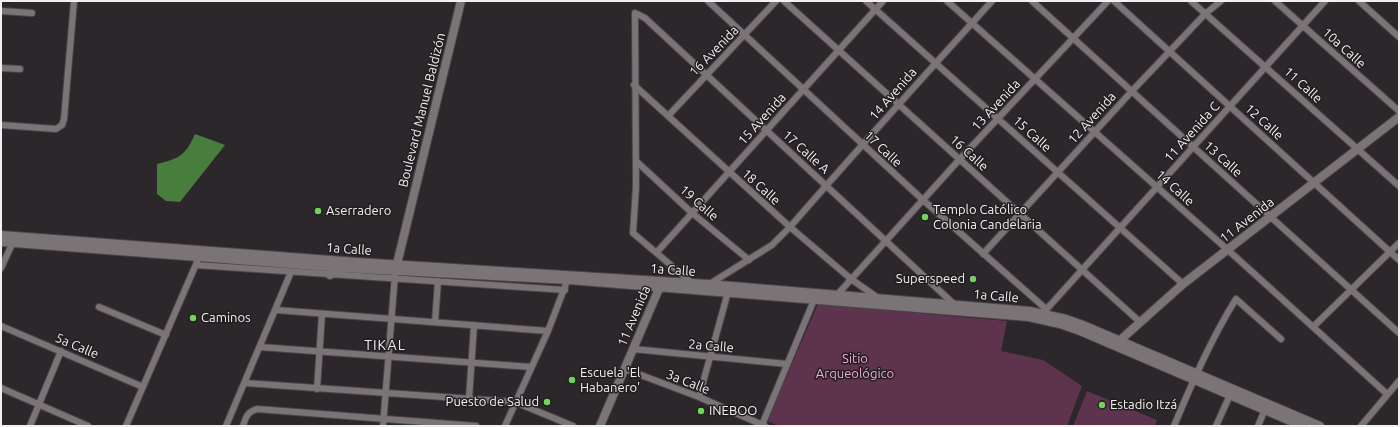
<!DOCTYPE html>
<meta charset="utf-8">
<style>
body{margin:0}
#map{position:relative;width:1400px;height:427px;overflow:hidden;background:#2c272a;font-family:Ubuntu,sans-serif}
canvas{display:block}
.frame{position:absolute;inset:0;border:2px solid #f3f0f2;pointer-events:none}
</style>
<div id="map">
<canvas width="1400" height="427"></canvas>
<div class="frame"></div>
</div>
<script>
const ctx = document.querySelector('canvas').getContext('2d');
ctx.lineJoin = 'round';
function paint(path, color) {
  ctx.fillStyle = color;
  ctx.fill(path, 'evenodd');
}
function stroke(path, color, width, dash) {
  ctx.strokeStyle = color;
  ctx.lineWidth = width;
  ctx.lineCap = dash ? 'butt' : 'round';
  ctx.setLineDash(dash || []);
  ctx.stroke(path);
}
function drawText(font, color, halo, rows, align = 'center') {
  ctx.font = font + ' Ubuntu,sans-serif';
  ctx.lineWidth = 3;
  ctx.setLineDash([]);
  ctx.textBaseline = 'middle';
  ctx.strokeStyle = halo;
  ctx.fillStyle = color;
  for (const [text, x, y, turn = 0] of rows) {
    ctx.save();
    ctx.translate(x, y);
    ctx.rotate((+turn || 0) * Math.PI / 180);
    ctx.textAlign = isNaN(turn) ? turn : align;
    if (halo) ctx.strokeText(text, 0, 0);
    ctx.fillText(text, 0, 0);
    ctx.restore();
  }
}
paint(new Path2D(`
 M818,304L1007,321L1001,351L1043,360L1082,386L1067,426H779L767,421Z
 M1087,391L1157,420L1155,426H1073Z`), '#5d334e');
paint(new Path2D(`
 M195,134L225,145L180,202L166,201L157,194V164C180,158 185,156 195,134Z`), '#497d3e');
const street = new Path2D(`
 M708,1L923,200L1046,309
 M784,1L1140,322
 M866,1L1183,284
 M947,1L1228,250L1387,394
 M1032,1L1399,333
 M1114,1L1399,260
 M1191,1L1399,186
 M1275,1L1399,111
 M1359,1L1399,37
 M1,11L32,13
 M1,68L20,69
 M634,85L790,227L851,279L878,298
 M668,116L776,1
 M1,125L56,129L62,125L64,119L74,1
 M636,161L691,212L749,260
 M657,252L883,1
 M983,254L1132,91L1205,14L1221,1
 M196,265L565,290
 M1,268L14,240
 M693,284L633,233L636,187L635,13L645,18L956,306
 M708,285L772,245L790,227C856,151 924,76 992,1
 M836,296L959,160L1108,1
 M99,307L166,335
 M276,310L548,331
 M1044,312L1325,1
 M435,322L438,281
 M1,326L143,387
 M1313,327L1399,243
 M260,347L531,367
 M633,349L787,364
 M625,369L699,397L765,426
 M245,383L515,402L573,426
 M1,388L88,426
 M317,389L322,314
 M699,397L728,292
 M469,399L474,325
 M762,425L814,300
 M30,426L61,351
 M126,426L197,262
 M226,426L291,272
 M243,426C246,417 247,412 257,409L476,426
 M383,426L395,274
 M505,426L548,331L569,276
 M1174,426C1192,383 1211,339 1236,299L1281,339
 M1216,426L1230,395
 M1258,426L1266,407
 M1361,426L1399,381`);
const secondary = new Path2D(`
 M1,235L357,262L708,284L1030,311L1066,319L1083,325L1320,426
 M1,242L342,268L569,280L1029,317L1060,324L1080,331L1302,426
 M396,268L461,1
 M330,275L342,268
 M1117,343L1183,284L1399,117
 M600,426L661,284`);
stroke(street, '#4a4649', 8);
stroke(secondary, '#4a4649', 10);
stroke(street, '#7a7477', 6);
stroke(secondary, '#7a7477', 8);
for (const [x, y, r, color] of [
 [318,211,4,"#72d25e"],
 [925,217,4,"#72d25e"],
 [973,279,4,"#72d25e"],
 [193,318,4,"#72d25e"],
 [572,380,4,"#72d25e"],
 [547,402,4,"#72d25e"],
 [1102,405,4,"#72d25e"],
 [701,411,4,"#72d25e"]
]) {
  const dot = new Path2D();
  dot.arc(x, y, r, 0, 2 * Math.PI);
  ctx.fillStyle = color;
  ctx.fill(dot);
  stroke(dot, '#221e20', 1.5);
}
drawText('13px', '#f3f0f2', '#221e20', [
 ["10a Calle",1344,48,42],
 ["16 Avenida",714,51,-46],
 ["11 Calle",1303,85,42],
 ["14 Avenida",893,94,-49],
 ["13 Avenida",996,105,-47],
 ["Boulevard Manuel Baldizón",422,110,-76],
 ["12 Avenida",1092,118,-48],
 ["15 Avenida",762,119,-48],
 ["12 Calle",1264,122,42],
 ["11 Avenida C",1192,132,-48],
 ["15 Calle",1032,134,42],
 ["17 Calle",883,149,43],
 ["17 Calle A",806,152,42],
 ["16 Calle",969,153,42],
 ["13 Calle",1223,159,42],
 ["18 Calle",761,187,42],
 ["14 Calle",1175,188,42],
 ["19 Calle",699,203,41],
 ["11 Avenida",1247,220,-38],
 ["1a Calle",349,249,4],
 ["1a Calle",673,270,4],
 ["1a Calle",996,296,5],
 ["11 Avenida",634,316,-67],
 ["5a Calle",77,346,23],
 ["2a Calle",711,346,5],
 ["3a Calle",688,382,21]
]);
drawText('13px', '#f3f0f2', '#221e20', [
 ["Templo Católico",933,210],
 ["Colonia Candelaria",933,225],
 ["Aserradero",326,211],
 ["Superspeed",965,279,"right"],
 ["Caminos",201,318],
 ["Escuela 'El",580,373],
 ["Habanero'",580,388],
 ["Puesto de Salud",539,402,"right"],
 ["Estadio Itzá",1110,405],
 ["INEBOO",709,411]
], 'left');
drawText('13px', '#f7a7d8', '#221e20', [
 ["Sitio",855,359],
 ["Arqueológico",855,374]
]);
ctx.letterSpacing = '1px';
drawText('14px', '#f3f0f2', '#221e20', [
 ["TIKAL",385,345]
]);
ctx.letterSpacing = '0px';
</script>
